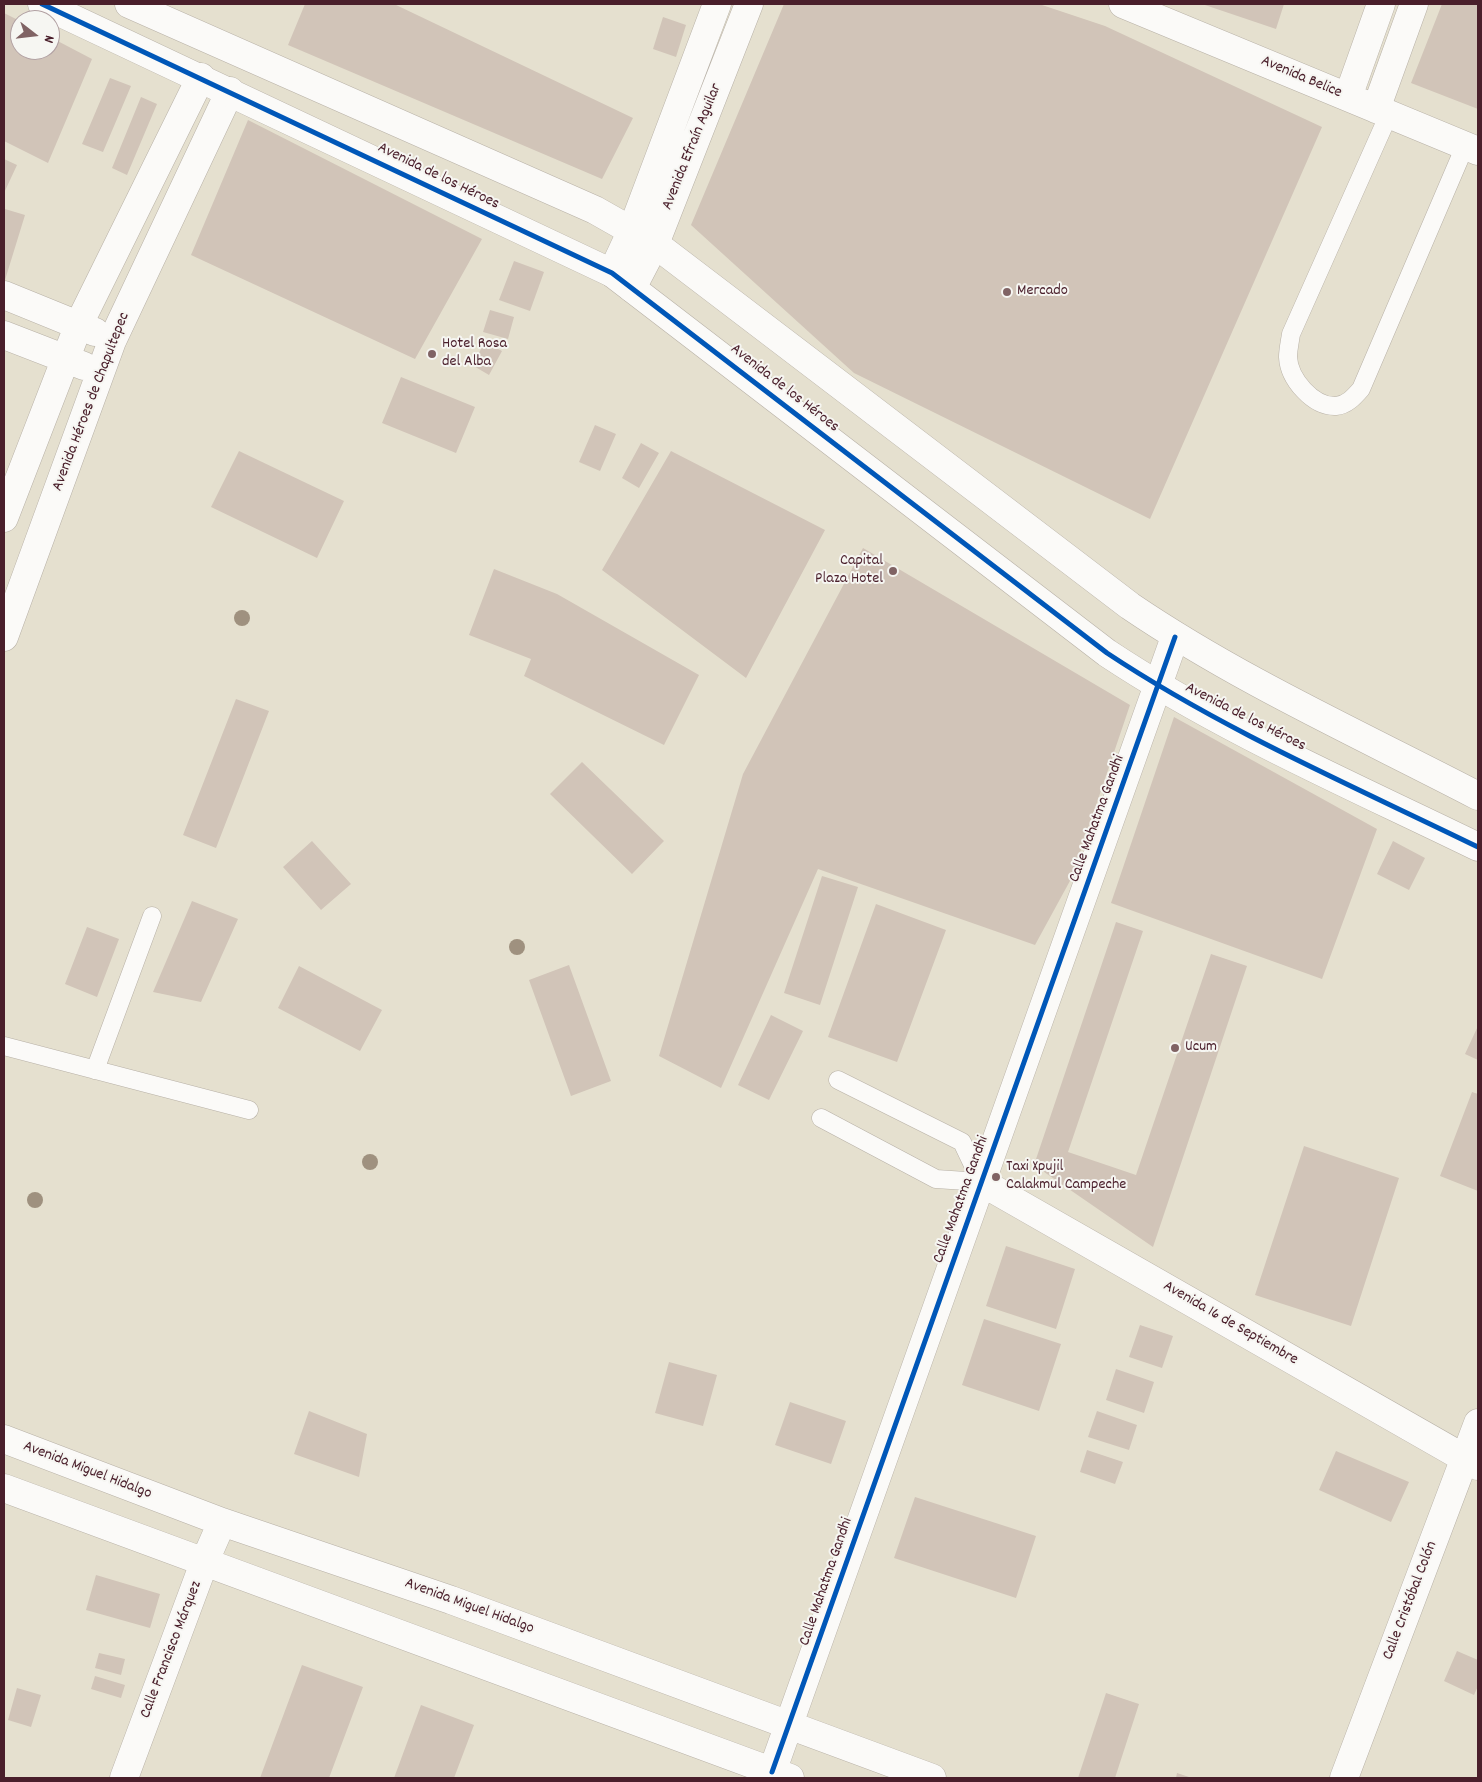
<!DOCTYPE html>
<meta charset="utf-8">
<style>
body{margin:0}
#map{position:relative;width:1482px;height:1782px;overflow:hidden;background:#e5e0cf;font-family:Dekko,sans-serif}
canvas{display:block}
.frame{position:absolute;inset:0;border:5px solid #4a1f2b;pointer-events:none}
.north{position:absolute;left:10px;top:10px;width:50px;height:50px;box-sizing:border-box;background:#f6f6f2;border:1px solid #b1a0a2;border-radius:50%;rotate:106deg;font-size:14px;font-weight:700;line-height:20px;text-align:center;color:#4a1f2b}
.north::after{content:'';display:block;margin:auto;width:18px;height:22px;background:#806364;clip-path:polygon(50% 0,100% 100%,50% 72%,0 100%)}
</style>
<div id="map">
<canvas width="1482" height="1782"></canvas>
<div class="frame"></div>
<div class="north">N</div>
</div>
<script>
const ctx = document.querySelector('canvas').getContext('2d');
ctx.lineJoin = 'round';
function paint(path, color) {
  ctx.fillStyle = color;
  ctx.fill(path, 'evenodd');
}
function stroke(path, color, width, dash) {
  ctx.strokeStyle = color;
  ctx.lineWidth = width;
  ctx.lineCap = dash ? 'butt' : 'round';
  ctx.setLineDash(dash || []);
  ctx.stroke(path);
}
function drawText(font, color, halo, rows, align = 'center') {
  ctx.font = font + ' Dekko,sans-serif';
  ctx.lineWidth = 4;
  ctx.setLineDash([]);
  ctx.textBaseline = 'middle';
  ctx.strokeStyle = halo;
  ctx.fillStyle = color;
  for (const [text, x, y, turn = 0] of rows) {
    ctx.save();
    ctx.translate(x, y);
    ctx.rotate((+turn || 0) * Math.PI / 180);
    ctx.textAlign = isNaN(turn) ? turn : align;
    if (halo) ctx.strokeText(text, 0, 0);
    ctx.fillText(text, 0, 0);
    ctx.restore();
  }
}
paint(new Path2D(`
 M305,4H394L633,118L602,179L288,45Z
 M784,4H1039L1105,26L1322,127L1150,519L854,373L691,225Z
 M1202,4H1284L1276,29Z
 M1442,4H1478V109L1411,83Z
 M4,13L20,21V50H50V37L92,59L48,163L4,141Z
 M663,17L686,25L676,57L653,49Z
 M110,78L131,86L103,152L82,144Z
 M141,97L157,104L127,175L112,168Z
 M248,120L482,239L415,359L191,255Z
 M4,159L17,165L4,193Z
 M5,209L25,215L5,280H4Z
 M514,261L544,272L530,311L499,300Z
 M490,310L514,317L508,339L483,332Z
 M485,342L502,351L489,375L472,365Z
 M401,377L475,407L456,453L382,423Z
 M595,425L616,434L600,471L579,462Z
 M641,443L659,453L639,488L622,478Z
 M239,451L344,501L317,558L211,507Z
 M671,451L825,530L746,678L602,570Z
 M863,548L1130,705L1071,879L1035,945L818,869L721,1088L659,1056L743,774Z
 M494,569L557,594L699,675L664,745L524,676L531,659L469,635Z
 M236,699L269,711L216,848L183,835Z
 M1174,717L1377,829L1322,979L1111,903Z
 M582,762L664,841L632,874L550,794Z
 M312,841L351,884L321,910L283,867Z
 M1393,841L1425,858L1409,890L1377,874Z
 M822,876L858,887L820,1005L784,993Z
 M192,901L238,919L201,1002L153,992Z
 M876,904L946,930L897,1062L828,1037Z
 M1116,922L1143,931L1068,1152L1136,1175L1211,954L1247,966L1153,1247L1034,1165Z
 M87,927L119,939L97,997L65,984Z
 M569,965L611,1081L571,1096L529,980Z
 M299,966L382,1010L360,1051L278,1008Z
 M771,1015L803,1031L769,1100L738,1085Z
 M1478,1026V1060L1465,1054Z
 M1472,1092L1478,1094V1191L1440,1176Z
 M1304,1146L1399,1178L1351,1326L1255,1295Z
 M1006,1246L1075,1269L1056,1329L986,1306Z
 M984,1319L1061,1344L1039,1411L962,1385Z
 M1140,1325L1173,1336L1162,1368L1129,1357Z
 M669,1362L717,1375L703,1426L655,1413Z
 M1116,1369L1154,1382L1144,1413L1106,1400Z
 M790,1402L846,1421L831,1464L775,1445Z
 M309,1411L367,1434L359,1477L294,1454Z
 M1097,1411L1137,1425L1129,1450L1088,1437Z
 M1087,1450L1123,1462L1115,1484L1080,1472Z
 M1336,1451L1409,1482L1391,1522L1319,1490Z
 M915,1497L1036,1536L1016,1598L894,1558Z
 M96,1575L160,1594L150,1628L86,1610Z
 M1457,1651L1478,1660V1686L1474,1695L1444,1681Z
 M99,1653L125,1659L121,1675L95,1668Z
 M302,1665L363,1687L329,1778H260Z
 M95,1676L125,1685L121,1698L91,1689Z
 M17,1688L41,1695L31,1727L8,1720Z
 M1106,1693L1139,1704L1115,1778H1078Z
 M421,1705L474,1725L454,1778H394Z
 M1177,1773L1192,1778H1176Z`), '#d1c4b8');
const lane = new Path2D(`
 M1389,114L1291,334C1290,341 1288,350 1288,357C1289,379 1313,407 1336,406C1347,405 1354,397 1361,389L1465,146
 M4,1046L249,1110
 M95,1070L152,916
 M821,1118L936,1179L981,1182L962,1142L838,1080`);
const street = new Path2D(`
 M1123,4L1478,151
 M1348,97L1381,4
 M1376,109L1414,4
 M612,273L632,230L717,4
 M632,288L655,244L749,4
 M4,295L95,332
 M4,335L84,366
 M4,518L79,324L201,77
 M4,637L112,341L230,91
 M981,1182L1478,1466
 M4,1439L222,1522L451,1600L932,1778
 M4,1488L790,1778
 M772,1772L1175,637
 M124,1778L204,1563L222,1522
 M1344,1778L1478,1423`);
const secondary = new Path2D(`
 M42,4L612,273L1107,653C1223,730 1353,786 1478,847
 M129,4L595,210L655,244L1130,606C1239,680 1361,735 1478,796`);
stroke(lane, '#b7b0a6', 19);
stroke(street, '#b7b0a6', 29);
stroke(secondary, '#b7b0a6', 29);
stroke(lane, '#fbfaf8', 18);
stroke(street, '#fbfaf8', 28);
stroke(secondary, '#fbfaf8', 28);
stroke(new Path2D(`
 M42,4L612,273L1107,653C1223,730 1353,786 1478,847
 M772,1772L1175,637`), '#0057b8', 5);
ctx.fillStyle = '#9f917f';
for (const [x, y] of [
 [242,618],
 [517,947],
 [370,1162],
 [35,1200]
]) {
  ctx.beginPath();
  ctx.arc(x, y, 8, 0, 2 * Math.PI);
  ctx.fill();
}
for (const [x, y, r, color] of [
 [1007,292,5,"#806364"],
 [432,354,5,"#806364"],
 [893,571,5,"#806364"],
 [1175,1048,5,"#806364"],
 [996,1177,5,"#806364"]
]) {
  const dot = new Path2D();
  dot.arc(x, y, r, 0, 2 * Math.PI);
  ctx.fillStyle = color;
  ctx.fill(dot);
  stroke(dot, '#f6f6f2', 2);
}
drawText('16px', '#4a1f2b', '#f6f6f2', [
 ["Avenida Belice",1301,78,23],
 ["Avenida Efraín Aguilar",693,147,-68],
 ["Avenida de los Héroes",438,177,26],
 ["Avenida de los Héroes",784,389,38],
 ["Avenida Héroes de Chapultepec",92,402,-69],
 ["Avenida de los Héroes",1245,718,27],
 ["Calle Mahatma Gandhi",1098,819,-70],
 ["Calle Mahatma Gandhi",962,1200,-70],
 ["Avenida 16 de Septiembre",1230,1324,30],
 ["Avenida Miguel Hidalgo",87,1471,21],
 ["Calle Mahatma Gandhi",827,1582,-71],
 ["Calle Cristóbal Colón",1411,1601,-69],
 ["Avenida Miguel Hidalgo",469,1607,20],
 ["Calle Francisco Márquez",172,1650,-69]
]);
drawText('16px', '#4a1f2b', '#f6f6f2', [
 ["Mercado",1017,292],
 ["Hotel Rosa",442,345],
 ["del Alba",442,363],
 ["Capital",883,562,"right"],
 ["Plaza Hotel",883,580,"right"],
 ["Ucum",1185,1048],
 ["Taxi Xpujil",1006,1168],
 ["Calakmul Campeche",1006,1186]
], 'left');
</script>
